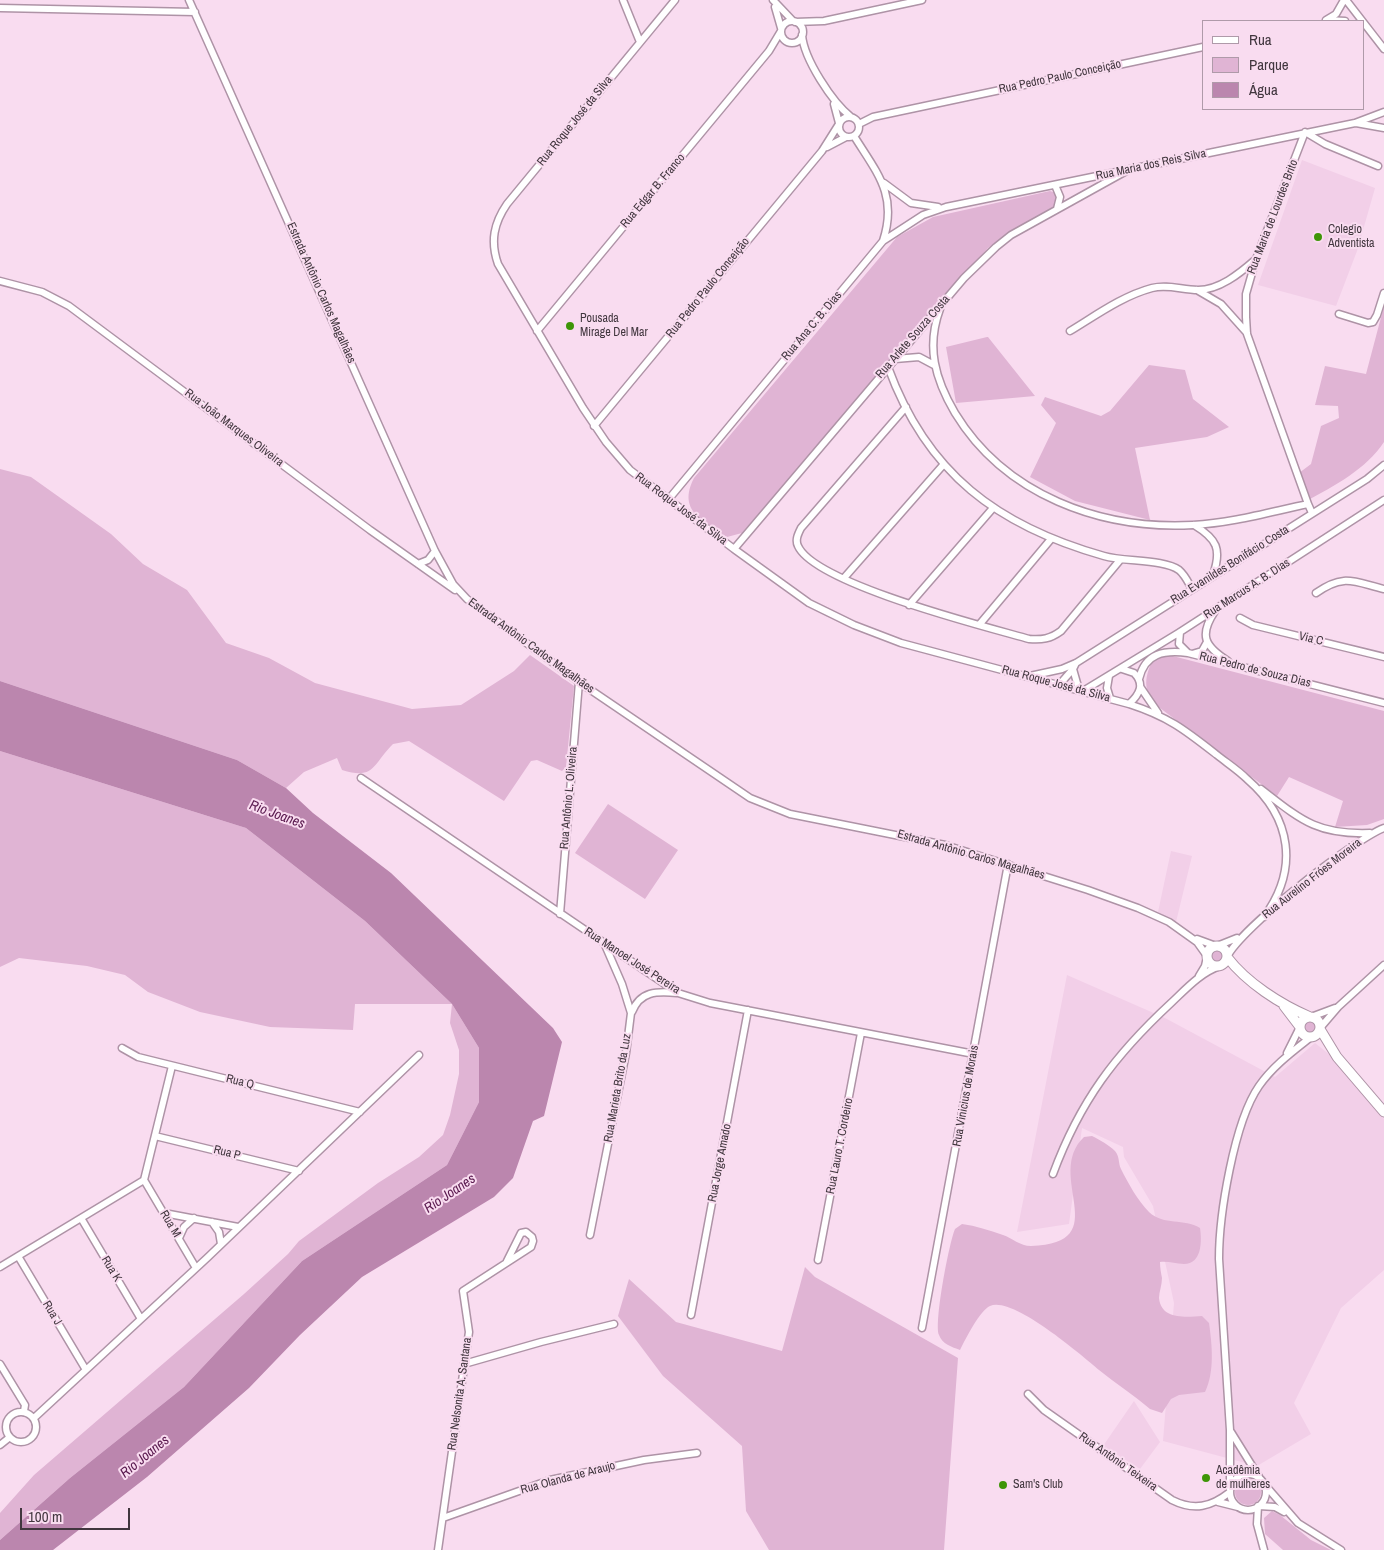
<!DOCTYPE html>
<meta charset="utf-8">
<style>
body{margin:0}
#map{position:relative;width:1384px;height:1550px;overflow:hidden;background:#f9dcf0;font-family:"Archivo Narrow",sans-serif}
canvas{display:block}
.legend{position:absolute;left:1202px;top:20px;width:162px;height:90px;box-sizing:border-box;background:#f9dcf0;border:1px solid #af9aa9;margin:0;padding:6px 9px;list-style:none;font-size:15px;color:#41363e}
.legend li{display:flex;align-items:center;gap:10px;height:25px}
.legend b{width:25px;border:1px solid #af9aa9}
.scale{position:absolute;left:20px;top:1508px;width:110px;height:22px;box-sizing:border-box;border:2px solid #41363e;border-top:0;padding-left:6px;font-size:15px;line-height:18px;white-space:nowrap;color:#41363e;-webkit-text-stroke:4px #f9dcf0;paint-order:stroke}
</style>
<div id="map">
<canvas width="1384" height="1550"></canvas>
<ul class="legend">
<li><b style="height:6px;background:#fff"></b>Rua</li>
<li><b style="height:14px;background:#e0b4d4"></b>Parque</li>
<li><b style="height:14px;background:#bb86ae"></b>Água</li>
</ul>
<div class="scale">100 m</div>
</div>
<script>
const ctx = document.querySelector('canvas').getContext('2d');
ctx.lineJoin = 'round';
function paint(path, color) {
  ctx.fillStyle = color;
  ctx.fill(path, 'evenodd');
}
function stroke(path, color, width, dash) {
  ctx.strokeStyle = color;
  ctx.lineWidth = width;
  ctx.lineCap = dash ? 'butt' : 'round';
  ctx.setLineDash(dash || []);
  ctx.stroke(path);
}
function drawText(font, color, halo, rows, align = 'center') {
  ctx.font = font + ' "Archivo Narrow",sans-serif';
  ctx.lineWidth = 4;
  ctx.setLineDash([]);
  ctx.textBaseline = 'middle';
  ctx.strokeStyle = halo;
  ctx.fillStyle = color;
  for (const [text, x, y, turn = 0] of rows) {
    ctx.save();
    ctx.translate(x, y);
    ctx.rotate((+turn || 0) * Math.PI / 180);
    ctx.textAlign = isNaN(turn) ? turn : align;
    if (halo) ctx.strokeText(text, 0, 0);
    ctx.fillText(text, 0, 0);
    ctx.restore();
  }
}
paint(new Path2D(`
 M1302,160L1375,188L1357,251L1336,306L1258,285Z
 M1171,851L1192,856L1176,922L1158,912Z
 M1067,975L1165,1018L1275,1077L1315,1043L1335,1059L1384,1119V1270L1341,1308L1294,1403L1311,1434L1257,1466L1163,1441L1174,1303L1153,1206L1124,1157L1123,1147L1082,1128L1069,1224L1017,1232Z
 M1134,1401L1160,1442L1140,1469L1103,1446Z`), '#f2cfe8');
paint(new Path2D(`
 M1050,191L1056,193L1057,201L1054,208L1009,233L988,248L742,533L727,537C703,521 677,511 694,478L897,237L933,217Z
 M1384,306V442C1366,469 1335,486 1306,501L1299,473L1311,464L1321,426L1339,418L1338,406L1315,405L1325,366L1366,374Z
 M987,337H988L1035,396L956,403L946,347Z
 M1149,365L1185,370L1193,399L1229,427L1207,437L1135,448L1150,520L1075,501L1030,477L1056,423L1041,405L1045,397L1101,416L1110,411Z
 M0,469L31,477L111,534L143,564L187,590L226,643L269,658L315,683L412,709L461,705L514,671L530,655L574,686L566,767L562,771L537,760L531,761L504,801L409,741L393,744C372,765 375,780 342,770L337,758L304,772L286,788L237,760L0,681Z
 M1169,655L1384,711V819L1367,825L1335,827L1343,801L1289,777L1277,796L1156,705C1142,690 1145,676 1153,659Z
 M0,751L246,828L365,921L452,1004L479,1048V1102L447,1165L302,1261L184,1387L70,1478L0,1540V1513L34,1475L244,1294L288,1254L299,1241L378,1183L419,1157L443,1135L450,1115L459,1074V1050L450,1023L452,1004H355L353,1030L270,1027L200,1012L148,992L125,975L87,966L19,958L0,967Z
 M608,804L678,850L645,899L575,853Z
 M1211.5 956a5.5 5.5 0 1 1 11 0a5.5 5.5 0 1 1-11 0Z
 M1304 1027a6 6 0 1 1 12 0a6 6 0 1 1-12 0Z
 M1092,1136C1100,1140 1109,1145 1115,1151C1120,1157 1118,1163 1121,1169C1128,1183 1138,1201 1149,1212C1164,1226 1184,1218 1200,1228C1202,1241 1202,1264 1184,1264C1175,1264 1169,1261 1160,1262C1160,1268 1161,1273 1162,1278C1162,1285 1159,1292 1159,1298C1161,1320 1186,1317 1202,1316L1209,1323C1212,1344 1215,1372 1205,1392L1179,1395L1171,1399L1162,1413L1150,1409C1134,1395 1116,1384 1099,1370C1081,1355 1013,1296 990,1306C980,1310 965,1340 960,1350C952,1347 942,1344 939,1335C934,1322 949,1243 955,1229L962,1224C976,1226 989,1230 1003,1235C1012,1238 1020,1246 1031,1246C1117,1243 1043,1176 1084,1137Z
 M805,1267L815,1277L958,1358L944,1550H769L746,1511L742,1446L663,1376L618,1316L629,1279L676,1322L782,1351Z
 M1235 1492a13 13 0 1 1 26 0a13 13 0 1 1-26 0Z
 M1272,1511L1280,1515L1311,1540L1331,1550H1283L1265,1534L1264,1518Z`), '#e0b4d4');
paint(new Path2D(`
 M0,681L237,760L286,788L313,813L391,873L553,1028L562,1042L544,1116L533,1121L513,1178L494,1197L362,1277L300,1335L249,1388L147,1477L53,1550H0V1540L70,1478L184,1387L302,1261L447,1165L479,1102V1048L452,1004L365,921L246,828L0,751Z`), '#bb86ae');
const street = new Path2D(`
 M189,0L435,551L453,584L467,599L579,682L750,798L790,814L945,845L1088,890L1138,908L1169,922L1197,942L1207,956
 M623,0L640,42
 M675,0L507,204C494,223 490,241 498,264L583,408L606,442L630,470L734,549L809,603L854,625L901,643L1129,704C1169,717 1185,730 1217,755C1227,763 1238,770 1247,779C1292,818 1299,869 1264,917
 M773,0L793,21
 M1346,0L1384,49
 M775,7L781,28
 M0,8L195,12
 M1326,20L1336,14L1344,0
 M1328,20L1345,21
 M781 32a11 11 0 1 1 22 0a11 11 0 1 1-22 0Z
 M795,22L824,21L922,0
 M802,35C804,59 832,102 851,117
 M834,104L839,123
 M839 127a10 10 0 1 1 20 0a10 10 0 1 1-20 0Z
 M1356,123L1384,128
 M859,124L873,117L1203,47
 M827,147L846,137
 M884,183L911,203L938,207
 M1055,185L1060,197L1057,209
 M883,241L923,215L946,207L1355,123L1384,112
 M0,281L42,292L69,306L370,530L455,590
 M1197,290L1221,304L1247,333
 M940,309C926,347 935,379 955,413C1005,495 1100,530 1193,525C1232,523 1270,512 1308,504L1312,513
 M1339,314L1368,323L1373,322L1377,315L1384,293
 M537,331L769,51L781,31
 M1070,331C1095,316 1122,296 1152,288C1168,284 1182,290 1198,290C1219,290 1239,274 1255,260
 M895,359L919,357L934,365
 M888,367C927,474 998,526 1104,556C1124,562 1164,559 1179,570C1185,575 1188,582 1192,589
 M906,407L801,528C798,534 795,540 798,546C815,584 987,627 1029,639C1042,640 1050,639 1061,631L1120,560
 M594,426L822,151L839,124
 M668,500L883,241C898,195 877,173 854,136
 M1308,504L1247,334L1246,317V294L1256,259L1305,132L1325,144L1378,166
 M1194,525C1217,539 1222,549 1213,575
 M734,549L964,278L996,247L1011,235L1130,169
 M418,564L428,560L435,551
 M844,578L944,464
 M1316,593C1344,573 1354,582 1384,589
 M909,605L993,508
 M1215,611C1199,635 1204,646 1228,661
 M1240,618L1253,625L1384,657
 M979,625L1051,539
 M1180,632L1179,644L1187,652
 M1192,654L1202,651L1207,642
 M1076,663L1073,669L1079,690
 M1122,669L1134,673C1145,684 1140,694 1129,704
 M1030,676L1062,669L1076,663L1367,479L1384,465
 M1109,676L1107,688L1110,698
 M1139,679C1145,653 1164,650 1188,653L1384,703
 M1059,685L1073,669
 M1141,688L1158,713
 M1083,691L1180,632L1384,500
 M361,778L678,993L710,1003L974,1054
 M1261,789C1301,820 1317,835 1370,833
 M560,914L579,682
 M1197,939L1216,946
 M1217,946L1237,938
 M1227,957C1240,929 1353,840 1384,828
 M1199,976L1205,966L1207,957
 M632,1012C640,991 657,991 677,993
 M1311,1017L1335,1008
 M1320,1028L1338,1007L1384,965
 M122,1048L138,1057L360,1112
 M1287,1053L1300,1027
 M155,1136L299,1171
 M1053,1174C1080,1101 1115,1055 1171,1003C1186,989 1200,973 1220,966
 M144,1180L196,1268
 M164,1213L238,1227
 M81,1218L141,1319
 M212,1222L219,1232L221,1244
 M590,1235L626,1053L631,1013L622,984L605,945
 M179,1238L184,1227L194,1218
 M18,1256L86,1370
 M818,1260L861,1033
 M0,1267L144,1180L172,1066
 M691,1315L748,1010
 M922,1328L1008,864
 M0,1364L25,1405L24,1411
 M464,1364L541,1342L614,1324
 M1028,1394L1044,1410L1172,1500C1194,1511 1211,1507 1230,1492
 M6 1427a15 15 0 1 1 30 0a15 15 0 1 1-30 0Z
 M34,1418L207,1258L419,1055
 M1231,1432L1259,1477
 M0,1445L10,1437
 M1230 1492a18 18 0 1 1 36 0a18 18 0 1 1-36 0Z
 M1265,1485L1298,1523L1341,1550
 M1230,1489V1430L1219,1259C1219,1215 1234,1122 1259,1086C1273,1066 1292,1052 1311,1037
 M1218,1502L1238,1507
 M1258,1506L1257,1524L1264,1550
 M1259,1506L1275,1507L1284,1512
 M443,1518L550,1480L644,1460L697,1453
 M438,1550L469,1332L463,1291L531,1247L533,1241L532,1237L526,1232L521,1233L507,1261`);
const secondary = new Path2D(`
 M1207 956a10 10 0 1 1 20 0a10 10 0 1 1-20 0Z
 M1227,957C1247,983 1280,1004 1310,1017
 M1284,1006L1300,1027
 M1300 1027a10 10 0 1 1 20 0a10 10 0 1 1-20 0Z
 M1320,1029L1337,1057L1384,1112`);
stroke(street, '#ae93a6', 9);
stroke(secondary, '#ae93a6', 11);
stroke(street, '#fff', 6);
stroke(secondary, '#fff', 9);
for (const [x, y, r, color] of [
 [1318,237,5,"#3e9507"],
 [570,326,5,"#3e9507"],
 [1206,1478,5,"#3e9507"],
 [1003,1485,5,"#3e9507"]
]) {
  const dot = new Path2D();
  dot.arc(x, y, r, 0, 2 * Math.PI);
  ctx.fillStyle = color;
  ctx.fill(dot);
  stroke(dot, '#f9dcf0', 2);
}
drawText('12px', '#41363e', '#f9dcf0', [
 ["Rua Pedro Paulo Conceição",1060,77,-12],
 ["Rua Roque José da Silva",575,121,-51],
 ["Rua Maria dos Reis Silva",1151,165,-12],
 ["Rua Edgar B. Franco",653,191,-50],
 ["Rua Maria de Lourdes Brito",1273,217,-69],
 ["Rua Pedro Paulo Conceição",708,288,-51],
 ["Estrada Antônio Carlos Magalhães",321,293,66],
 ["Rua Ana C. B. Dias",812,326,-50],
 ["Rua Arlete Souza Costa",913,337,-49],
 ["Rua João Marques Oliveira",234,428,37],
 ["Rua Roque José da Silva",681,509,37],
 ["Rua Evanildes Bonifácio Costa",1230,565,-32],
 ["Rua Marcus A. B. Dias",1247,589,-33],
 ["Via C",1311,639,14],
 ["Estrada Antônio Carlos Magalhães",531,646,36],
 ["Rua Pedro de Souza Dias",1255,670,14],
 ["Rua Roque José da Silva",1056,684,15],
 ["Rua Antônio L. Oliveira",569,798,-85],
 ["Estrada Antônio Carlos Magalhães",971,855,16],
 ["Rua Aurelino Fróes Moreira",1312,879,-38],
 ["Rua Manoel José Pereira",632,961,33],
 ["Rua Q",240,1082,14],
 ["Rua Marieta Brito da Luz",618,1088,-80],
 ["Rua Vinicius de Morais",966,1096,-80],
 ["Rua Lauro T. Cordeiro",840,1146,-79],
 ["Rua P",227,1153,14],
 ["Rua Jorge Amado",720,1163,-79],
 ["Rua M",170,1224,59],
 ["Rua K",111,1269,59],
 ["Rua J",52,1313,59],
 ["Rua Nelsonita A. Santana",460,1394,-82],
 ["Rua Antônio Teixeira",1118,1462,35],
 ["Rua Olanda de Araujo",568,1478,-15]
]);
drawText('12px', '#41363e', '#f9dcf0', [
 ["Colegio",1328,230],
 ["Adventista",1328,244],
 ["Pousada",580,319],
 ["Mirage Del Mar",580,333],
 ["Acadêmia",1216,1471],
 ["de mulheres",1216,1485],
 ["Sam's Club",1013,1485]
], 'left');
drawText('italic 14px', '#59194e', '#f9dcf0', [
 ["Rio Joanes",277,815,20],
 ["Rio Joanes",450,1194,-34],
 ["Rio Joanes",145,1457,-39]
]);
</script>
